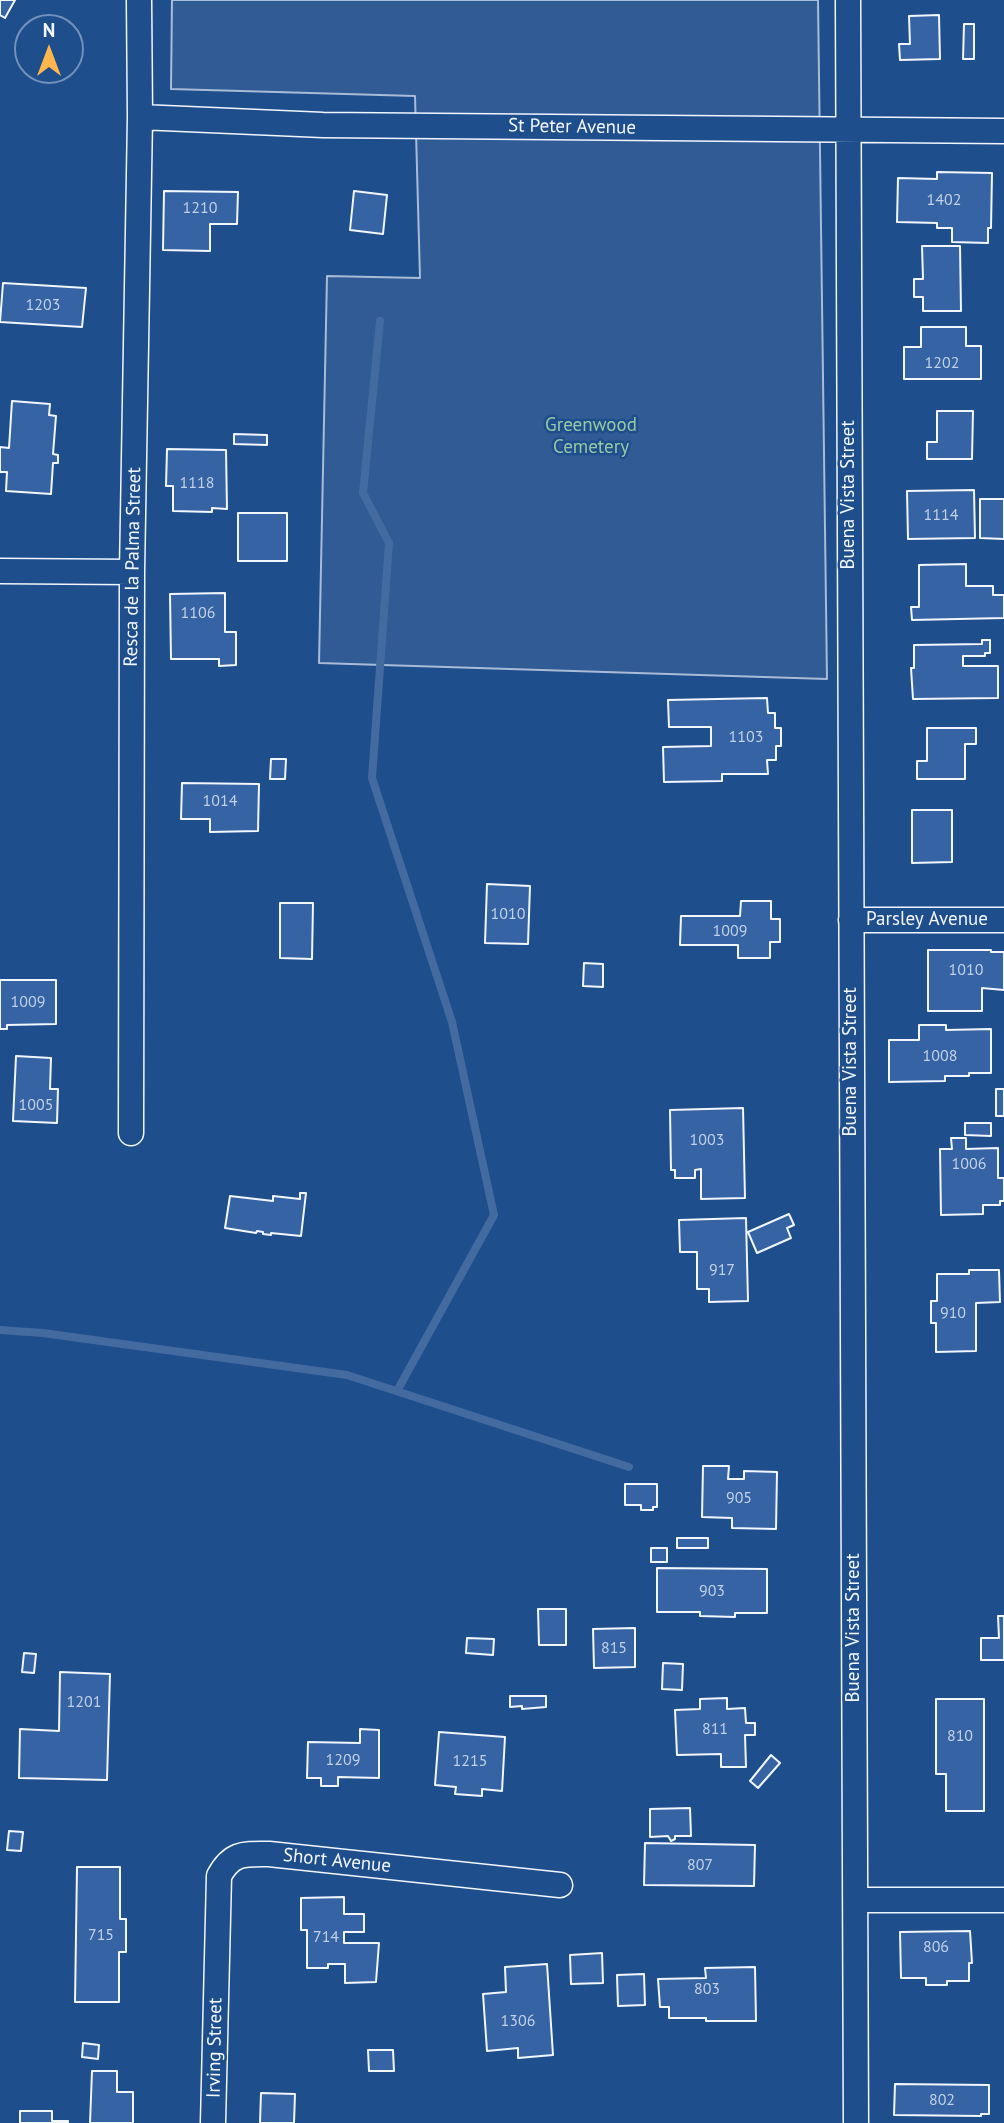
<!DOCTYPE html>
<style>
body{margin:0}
#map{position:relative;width:1004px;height:2123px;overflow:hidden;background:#1f4e8c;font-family:"PT Sans",sans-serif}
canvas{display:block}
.north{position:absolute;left:14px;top:14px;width:70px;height:70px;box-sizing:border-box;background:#1f4e8c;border:2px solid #7391ba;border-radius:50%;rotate:0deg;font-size:19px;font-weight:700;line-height:28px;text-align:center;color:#f2f6ff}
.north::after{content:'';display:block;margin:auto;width:24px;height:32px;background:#ffb74d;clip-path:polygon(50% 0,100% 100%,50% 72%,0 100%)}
</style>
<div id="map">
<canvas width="1004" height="2123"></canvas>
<div class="north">N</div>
</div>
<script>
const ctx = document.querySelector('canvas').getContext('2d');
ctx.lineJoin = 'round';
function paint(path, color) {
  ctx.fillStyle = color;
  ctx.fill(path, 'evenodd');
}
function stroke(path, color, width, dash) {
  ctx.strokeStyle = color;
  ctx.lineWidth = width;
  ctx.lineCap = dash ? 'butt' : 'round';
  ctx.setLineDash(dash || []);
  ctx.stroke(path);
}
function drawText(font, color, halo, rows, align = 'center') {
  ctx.font = font + ' "PT Sans",sans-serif';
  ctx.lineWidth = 5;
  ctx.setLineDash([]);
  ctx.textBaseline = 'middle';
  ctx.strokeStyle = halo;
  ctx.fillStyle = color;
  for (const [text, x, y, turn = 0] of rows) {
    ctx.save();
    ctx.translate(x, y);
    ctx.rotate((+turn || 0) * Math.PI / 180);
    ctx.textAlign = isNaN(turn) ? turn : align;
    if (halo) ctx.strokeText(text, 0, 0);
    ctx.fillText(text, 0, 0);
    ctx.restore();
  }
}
const green = new Path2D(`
 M172,0H818L827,679L319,663L327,276L420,278L415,96L171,89Z`);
paint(green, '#305b95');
stroke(green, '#a8bbd7', 2);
stroke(new Path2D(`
 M380,321L363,493L389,543L372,778L452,1022L494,1215L397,1391
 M0,1330L43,1333L347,1375L629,1467`), '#446ba0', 8);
const building = new Path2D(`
 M0,0H15L5,18L0,15Z
 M939,15L940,59L900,60L899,44H910L909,16Z
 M964,24H974V59H963Z
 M937,172L992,173L991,228H988V243L952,242V228H937V223L897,222L898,178L937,179Z
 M164,191L238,192L237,224H210V251L163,250Z
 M354,191L387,195L383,234L350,230Z
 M922,246H960L961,311H923V297H914V279H923Z
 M3,283L86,288L82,327L0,322Z
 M921,327H966V346H981V379H904V347H921Z
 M12,401L50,404L49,415L56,416L53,454L58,455V463H53L51,494L6,491L7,472H0V447L9,448Z
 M937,411H973L972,459H927V442H937Z
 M234,434L267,435V445L234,444Z
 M167,449L226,450L227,509L212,508V512L173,511V486H166Z
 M974,490L975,538L908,539L907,491Z
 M980,499H1004V539L980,538Z
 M238,513H287V561H238Z
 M966,564V586H993V595H1004V618L912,620L911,607H919V565Z
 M225,593V632H236V665L219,666V659H171L170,594Z
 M982,640H990V653H985V656H963V666H998V698L913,699L911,668H914V645L982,644Z
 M767,698L768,713H775V728H781V746H776V760H767L768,774H722V781L664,782L663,747L711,746V727H669L668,700Z
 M927,728H976V744H965V779H917V761H927Z
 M271,759H286L285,779H270Z
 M182,783L259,784L258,831L210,832V819H181Z
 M912,810H952V862L912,863Z
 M487,884L530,886L528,944L485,943Z
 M741,901H771V919H780V942H770V958H738V945H680L681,916H740Z
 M280,903H313L312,959L280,958Z
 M928,950H991V952H1004V990L982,988V1011H928Z
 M584,963L603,964V987L583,986Z
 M0,980H56V1024L7,1025V1029H0Z
 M919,1025H946V1030L991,1029V1073H969V1076H945V1081L889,1082V1040H919Z
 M16,1056L51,1058L50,1089H58L57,1123L13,1121Z
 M996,1089H1004V1116H996Z
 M743,1108L745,1198L701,1199V1169L695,1170V1178H675V1170H671L670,1110Z
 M965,1123H991V1136L965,1135Z
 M951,1138H966V1149L998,1148V1178H1004V1201H1000V1205H983V1214L941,1215L940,1149H952Z
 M300,1193H306L301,1236L271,1233V1235L263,1234V1232L257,1231L256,1233L225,1228L230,1196L273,1201V1196L300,1199Z
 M789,1214L794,1225L787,1228L791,1238L757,1253L748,1232Z
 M746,1218L748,1301L709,1302V1289H697V1252H680L679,1220Z
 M969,1270H999L1000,1302L976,1303V1351L936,1352V1323H931V1301H937V1274H969Z
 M703,1466H729L728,1479H744V1471L777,1472L776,1529L732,1528V1518L702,1517Z
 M625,1484H657V1507H653V1510H641V1505H625Z
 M677,1538H708V1548H677Z
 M651,1548H667V1562H651Z
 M657,1568L767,1569V1613H735V1617L700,1616V1612H657Z
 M538,1609H566V1645H539Z
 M998,1616H1004V1660H981V1638H999Z
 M635,1628V1667L594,1668L593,1629Z
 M467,1638L494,1639L493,1655L466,1653Z
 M24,1653L36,1654L34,1673L22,1672Z
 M663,1663L683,1664L682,1690L662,1689Z
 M60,1672L110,1674L107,1780L19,1778L20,1729L59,1731Z
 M510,1696H546V1707L522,1709V1706L510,1707Z
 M727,1698V1709L745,1708L746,1723H755V1735H745L746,1767H721V1754L677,1755L675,1710L700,1709V1699Z
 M936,1699H984V1811H946V1774H936Z
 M360,1729L379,1730V1778L338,1777V1786H321V1778H307L308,1742L360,1743Z
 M439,1732L505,1737L502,1791L482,1789V1796L455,1794L456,1787L435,1785Z
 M771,1755L780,1763L758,1788L750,1781Z
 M690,1808L691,1836H675V1839L671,1841L668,1836L650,1837V1809Z
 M9,1831L23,1832L21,1851L7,1850Z
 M645,1843L755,1845L754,1886L644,1885Z
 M77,1867H120V1919H126V1952H119V2002H75Z
 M344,1897V1914H364V1932H344V1943H379L376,1982L345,1983V1964H328V1968H307V1930H301V1898Z
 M970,1931L972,1963H969V1981H947V1985H926V1978H901L900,1932Z
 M602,1953L603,1983L571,1984L570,1955Z
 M547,1964L553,2055L518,2058V2048L487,2051L483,1994L506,1992L505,1967Z
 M755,1967L756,2021H706V2018H669V2007H660L658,1979L706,1978L705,1968Z
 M644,1974L645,2005L618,2006L617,1975Z
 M83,2043L99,2045L98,2059L82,2057Z
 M368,2050H393L394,2071H369Z
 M92,2071H117V2092H133V2123H90Z
 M895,2084L989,2085V2114H981V2116L894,2115Z
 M261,2093L295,2094L294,2123H260Z
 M20,2111H52V2121H68V2123H20Z`);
paint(building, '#3563a3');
stroke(building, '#f2f6ff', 2);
const minor = new Path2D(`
 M848,0L856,2123
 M140,117L323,125L1004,131
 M0,571L132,572
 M851,920H1004
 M131,1133L132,572L140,117L139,0
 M857,1900H1004
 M213,2123L219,1876C232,1852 244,1854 269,1854L560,1885`);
stroke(minor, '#f2f6ff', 27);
stroke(minor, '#1f4e8c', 24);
drawText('16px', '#c3d1e8', null, [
 ["1402",944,200],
 ["1210",200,208],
 ["1203",43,305],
 ["1202",942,363],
 ["1118",197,483],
 ["1114",941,515],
 ["1106",198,613],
 ["1103",746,737],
 ["1014",220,801],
 ["1010",508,914],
 ["1009",730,931],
 ["1010",966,970],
 ["1009",28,1002],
 ["1008",940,1056],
 ["1005",36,1105],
 ["1003",707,1140],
 ["1006",969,1164],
 ["917",722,1270],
 ["910",953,1313],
 ["905",739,1498],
 ["903",712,1591],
 ["815",614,1648],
 ["1201",84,1702],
 ["811",715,1729],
 ["810",960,1736],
 ["1209",343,1760],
 ["1215",470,1761],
 ["807",700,1865],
 ["715",101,1935],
 ["714",326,1937],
 ["806",936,1947],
 ["803",707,1989],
 ["1306",518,2021],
 ["802",942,2100]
]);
drawText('19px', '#f2f6ff', '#1f4e8c', [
 ["St Peter Avenue",572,127,1],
 ["Buena Vista Street",849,495,-90],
 ["Resca de la Palma Street",133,567,-89],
 ["Parsley Avenue",927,920],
 ["Buena Vista Street",851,1062,-90],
 ["Buena Vista Street",854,1628,-90],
 ["Short Avenue",337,1861,6],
 ["Irving Street",215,2048,-89]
]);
drawText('19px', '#97c8a6', '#1f4e8c', [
 ["Greenwood",591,426],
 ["Cemetery",591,448]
]);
</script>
